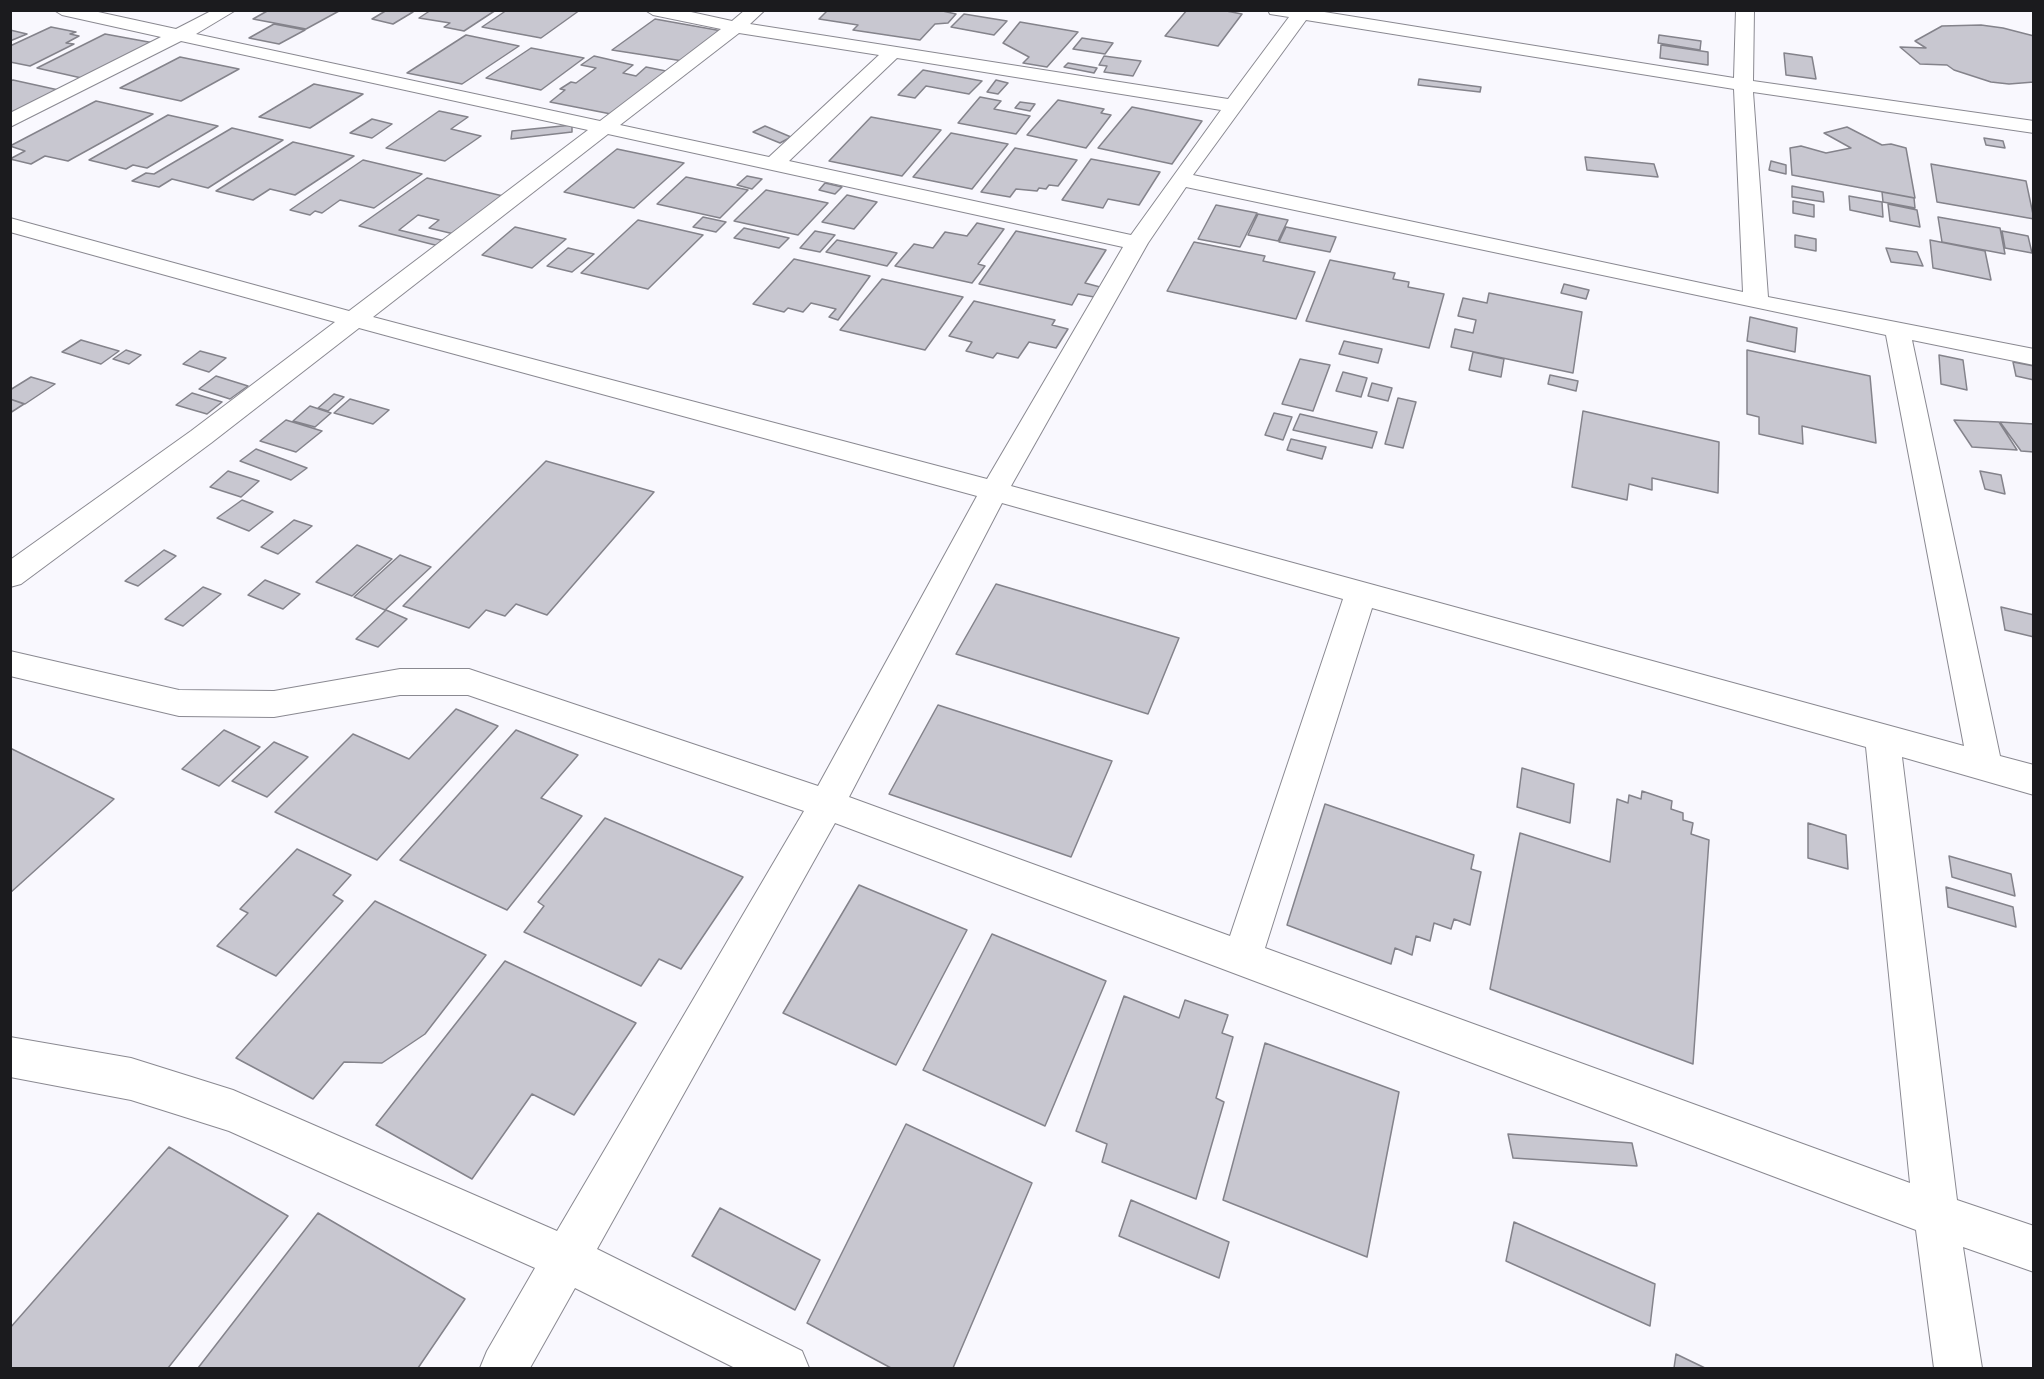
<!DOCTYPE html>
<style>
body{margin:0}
#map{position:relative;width:2044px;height:1379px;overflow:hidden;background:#f9f8fe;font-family:Manrope,sans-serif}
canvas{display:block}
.frame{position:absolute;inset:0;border:12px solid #1b1b1e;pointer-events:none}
</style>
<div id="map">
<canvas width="2044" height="1379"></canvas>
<div class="frame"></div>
</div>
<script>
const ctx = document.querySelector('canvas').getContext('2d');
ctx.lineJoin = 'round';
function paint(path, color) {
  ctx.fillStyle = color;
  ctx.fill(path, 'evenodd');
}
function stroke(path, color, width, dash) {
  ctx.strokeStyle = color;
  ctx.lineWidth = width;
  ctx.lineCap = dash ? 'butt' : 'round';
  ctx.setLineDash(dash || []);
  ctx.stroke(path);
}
const building = new Path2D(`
 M269,10H335L339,11L306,29L253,19Z
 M387,10H404L413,12L393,24L372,19Z
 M431,10H496L464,31L444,27L450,23L419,18Z
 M507,10H580L541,38L482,27Z
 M828,10H938L956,14L948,23L935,24L920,40L853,30L858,25L819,19Z
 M1187,10H1221L1242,14L1218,46L1165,36Z
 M964,14L1007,21L994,35L951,27Z
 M655,19L722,31L683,61L612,50Z
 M1020,22L1078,32L1047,67L1023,63L1029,57L1003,43Z
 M274,24L305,30L279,44L249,38Z
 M1981,25L2003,28L2034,36V82L2009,84L1991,82L1954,70L1947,65L1920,64L1900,47L1926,48L1915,41L1942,26Z
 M51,27L76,32L70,34L79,36L66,43L74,44L30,66L10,62V46Z
 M10,30L27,34L10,41Z
 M105,34L154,43L86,79L37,68Z
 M466,35L519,46L462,84L407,73Z
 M1659,35L1701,41L1700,50L1658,43Z
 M1082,38L1113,43L1105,54L1073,49Z
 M1661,45L1708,52V65L1660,58Z
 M531,48L584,58L541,90L486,78Z
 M1784,53L1812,57L1816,79L1786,75Z
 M594,56L633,65L623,73L636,76L646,67L666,71L611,114L550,102L565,90L560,89L571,82L576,83L596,68L581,65Z
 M1104,56L1141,61L1133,76L1104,72L1107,66L1099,65Z
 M180,57L239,69L181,101L120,88Z
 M1068,63L1097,68L1094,73L1064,67Z
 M923,70L982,81L969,94L926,86L915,98L898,95Z
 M1419,79L1481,87L1480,92L1418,85Z
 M13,80L63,91L10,118V81Z
 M996,80L1008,83L998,94L987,92Z
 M314,84L363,94L310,128L259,117Z
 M980,97L1001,101L994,109L1030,116L1016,134L958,123Z
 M1058,100L1104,109L1101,113L1111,115L1086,148L1027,135Z
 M96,101L153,114L68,161L45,156L31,164L10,159L25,151L10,146Z
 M1020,102L1035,104L1030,111L1015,108Z
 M1132,107L1202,121L1172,164L1098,148Z
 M439,111L468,117L451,129L481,136L445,161L386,148Z
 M168,115L218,126L147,168L133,165L126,169L89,160Z
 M871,117L941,130L902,176L829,161Z
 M372,119L392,124L372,138L350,133Z
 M572,125V132L511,139L512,131Z
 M765,126L791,137L780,143L753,132Z
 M1847,127L1882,145L1891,144L1906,148L1915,198L1792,175L1790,148L1801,146L1826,153L1851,148L1824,133Z
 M232,128L283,140L208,188L172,179L159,187L132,181L146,173L154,174Z
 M951,133L1008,144L972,189L913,177Z
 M1984,138L2003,141L2005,148L1986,145Z
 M293,142L354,156L295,195L270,189L253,200L216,191Z
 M1015,148L1077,160L1058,186L1049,185L1046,189L1039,188L1037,191L1016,189L1010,197L981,192Z
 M617,149L684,163L634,208L564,192Z
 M1585,157L1654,164L1658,177L1587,170Z
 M1091,159L1160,172L1139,205L1108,199L1103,208L1062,200Z
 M363,160L422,174L374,208L340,200L322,213L315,211L310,215L290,210Z
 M1771,161L1786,165V174L1769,170Z
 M1931,164L2026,181L2034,219L1937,202Z
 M747,176L762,179L752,189L737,185Z
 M686,177L748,190L720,218L657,204Z
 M427,178L503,196L454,234L429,228L439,220L418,215L399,230L445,241L439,246L359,226Z
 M825,183L842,187L835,194L819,190Z
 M1792,186L1823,192L1824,202L1792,197Z
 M766,190L828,203L798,235L734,221Z
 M1882,192L1914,198L1915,208L1883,202Z
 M847,195L877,202L854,229L822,222Z
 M1849,196L1882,202L1883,217L1850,210Z
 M1793,201L1814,205V217L1793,213Z
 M1888,204L1917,210L1920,227L1890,221Z
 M1216,205L1257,213L1240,247L1198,239Z
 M1258,214L1288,220L1278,241L1248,235Z
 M703,217L726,222L716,232L693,227Z
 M1938,217L2000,228L2005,254L1942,242Z
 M638,220L703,235L648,289L581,273Z
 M977,223L1004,229L978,264L985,266L972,283L895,266L914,244L933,248L945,232L967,236Z
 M515,227L566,239L532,268L482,255Z
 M1286,227L1336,237L1330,252L1279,242Z
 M744,228L789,238L779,248L734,238Z
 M815,231L835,235L820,252L800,248Z
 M1016,231L1106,250L1085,283L1100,287L1094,297L1078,294L1072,305L979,284Z
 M2002,231L2028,236L2032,253L2005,248Z
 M1795,235L1816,239V251L1795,247Z
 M837,240L897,253L887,266L826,252Z
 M1930,240L1985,251L1991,280L1933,268Z
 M1194,242L1265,256L1263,261L1315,272L1296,319L1167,291Z
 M568,248L594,254L572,272L547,266Z
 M1886,248L1917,252L1923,266L1891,262Z
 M794,259L870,276L838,320L829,317L836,309L811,303L803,312L788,308L784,312L753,304Z
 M1330,260L1395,273L1393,279L1409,282L1408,287L1444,294L1429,348L1306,321Z
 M882,279L963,297L925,350L840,330Z
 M1564,284L1589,290L1586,299L1561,293Z
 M1489,293L1582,312L1573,373L1451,347L1455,329L1473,333L1476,320L1458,316L1463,298L1487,303Z
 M974,301L1055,320L1052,325L1068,329L1056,348L1029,342L1018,358L997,353L993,358L966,351L972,342L949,336Z
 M1750,317L1797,328L1795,352L1747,341Z
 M81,340L119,351L101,364L62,352Z
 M1344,341L1382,349L1378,363L1339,354Z
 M126,350L141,355L129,364L113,359Z
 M1747,350L1870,376L1876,443L1802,426L1803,444L1759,434V417L1747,414Z
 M200,351L226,358L209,372L183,364Z
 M1473,352L1504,359L1501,377L1469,370Z
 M1939,355L1963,360L1967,390L1941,384Z
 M1300,359L1330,365L1313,411L1282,404Z
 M2013,362L2034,366V380L2016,376Z
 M1343,372L1367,378L1361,397L1336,391Z
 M1550,375L1578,381L1576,391L1548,384Z
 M216,376L248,386L230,399L199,389Z
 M31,377L55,384L25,404L10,399V390Z
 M1372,383L1392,388L1388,401L1368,396Z
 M192,393L222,402L207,414L176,405Z
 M334,394L344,397L328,411L318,408Z
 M1398,398L1416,402L1403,448L1385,444Z
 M10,399L24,404L10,413Z
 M350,399L389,410L373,424L334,413Z
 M310,406L331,413L315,427L293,421Z
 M1583,411L1719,442L1718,493L1652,478V490L1629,484L1627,500L1572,487Z
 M1274,413L1292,417L1283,440L1265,435Z
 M1300,414L1377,432L1372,448L1293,430Z
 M286,420L322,431L296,452L260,441Z
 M1954,420L1999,422L2017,450L1972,447Z
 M2000,422L2034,424V452L2021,451Z
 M1291,439L1326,447L1322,459L1287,450Z
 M256,449L307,468L291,480L240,461Z
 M546,461L654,492L547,615L516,604L505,616L486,610L469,628L403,606Z
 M228,471L259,481L241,497L210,487Z
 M1980,471L2001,475L2005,494L1985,489Z
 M242,500L273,512L249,531L217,518Z
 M294,520L312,526L278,554L261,547Z
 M357,545L392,559L352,596L316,582Z
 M164,550L176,556L138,586L125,581Z
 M400,555L431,567L385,610L354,597Z
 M265,580L300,594L283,609L248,595Z
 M996,584L1179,638L1148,714L956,654Z
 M203,587L221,594L183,626L165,619Z
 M2001,607L2034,615V637L2005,630Z
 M386,610L407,619L378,647L356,639Z
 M938,705L1112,761L1071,857L889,794Z
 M456,709L498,726L377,860L275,812L353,734L409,759Z
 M224,730L260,747L219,786L182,769Z
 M516,730L578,755L541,798L582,816L507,910L400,860Z
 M274,742L308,757L267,797L232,781Z
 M10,748L114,799L10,893Z
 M1522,768L1574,784L1570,823L1517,807Z
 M1642,791L1672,801L1671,809L1683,813V820L1693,823L1691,834L1709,840L1693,1064L1490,989L1520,833L1610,862L1617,799L1628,803L1629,795L1641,799Z
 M1325,804L1474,855L1471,869L1481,872L1470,925L1454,919L1451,929L1434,923L1430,941L1416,936L1412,955L1395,948L1391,964L1287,925Z
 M605,818L743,877L681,969L659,959L641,986L524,932L544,906L538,902Z
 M1808,823L1846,835L1848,869L1808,858Z
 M297,849L351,875L333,895L343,901L276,976L217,946L248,913L240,909Z
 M1949,856L2011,874L2015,896L1952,877Z
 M859,885L967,930L896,1065L783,1013Z
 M1946,887L2013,907L2016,927L1948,907Z
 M375,901L486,955L425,1034L382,1063L344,1062L313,1099L236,1058Z
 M992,934L1106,981L1045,1126L923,1070Z
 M505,961L636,1023L574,1115L532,1094L472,1179L376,1125Z
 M1124,996L1179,1018L1185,1000L1228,1015L1222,1033L1233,1037L1216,1098L1224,1102L1196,1199L1102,1162L1107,1144L1076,1131Z
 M1265,1043L1399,1092L1367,1257L1223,1200Z
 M906,1124L1032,1183L953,1368H891L807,1323Z
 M1508,1134L1632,1143L1637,1166L1513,1158Z
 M169,1147L288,1216L168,1368H10V1328Z
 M1131,1200L1229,1242L1219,1278L1119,1236Z
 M720,1208L820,1260L795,1310L692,1256Z
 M318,1213L465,1299L418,1368H198Z
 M1514,1222L1655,1284L1650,1326L1506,1261Z
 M1676,1354L1705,1368H1674Z`);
paint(building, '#c8c7d0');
stroke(building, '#84838b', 1.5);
const minor = new Path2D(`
 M54,10H89L176,29L213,10H236L196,34L600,121L721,29L653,15L645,10H682L732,21L745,10H765L750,24L1228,99L1289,17L1270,14L1268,10H1312L1734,78L1736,10H1754L1753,81L2034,121V133L1753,92L1768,297L2034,349V365L1912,340L2000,756L2034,765V795L1902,757L1957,1200L2034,1226V1272L1963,1247L1982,1368H1934L1916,1230L835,823L597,1249L802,1351L809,1368H735L575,1288L530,1368H480L487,1351L535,1268L229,1131L131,1100L10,1077V1037L131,1058L233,1090L557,1231L804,811L468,695H400L274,717L179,716L10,676V651L179,690L274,691L400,669H469L818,786L977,496L359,328L211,443L21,584L10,587V560L191,431L335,322L10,232V218L349,311L588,130L181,41L10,127V113L161,37L62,15ZM1306,20L1734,89L1743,292L1193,175ZM739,33L879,55L769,157L620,125ZM897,58L1221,110L1131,235L789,161ZM608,134L1123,247L987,479L373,317ZM1186,187L1886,335L1964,746L1011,486L1148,243ZM1002,503L1343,599L1230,936L849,797ZM1372,608L1866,747L1910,1183L1265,948Z`);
stroke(minor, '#8a8991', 2);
paint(minor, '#fff');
</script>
